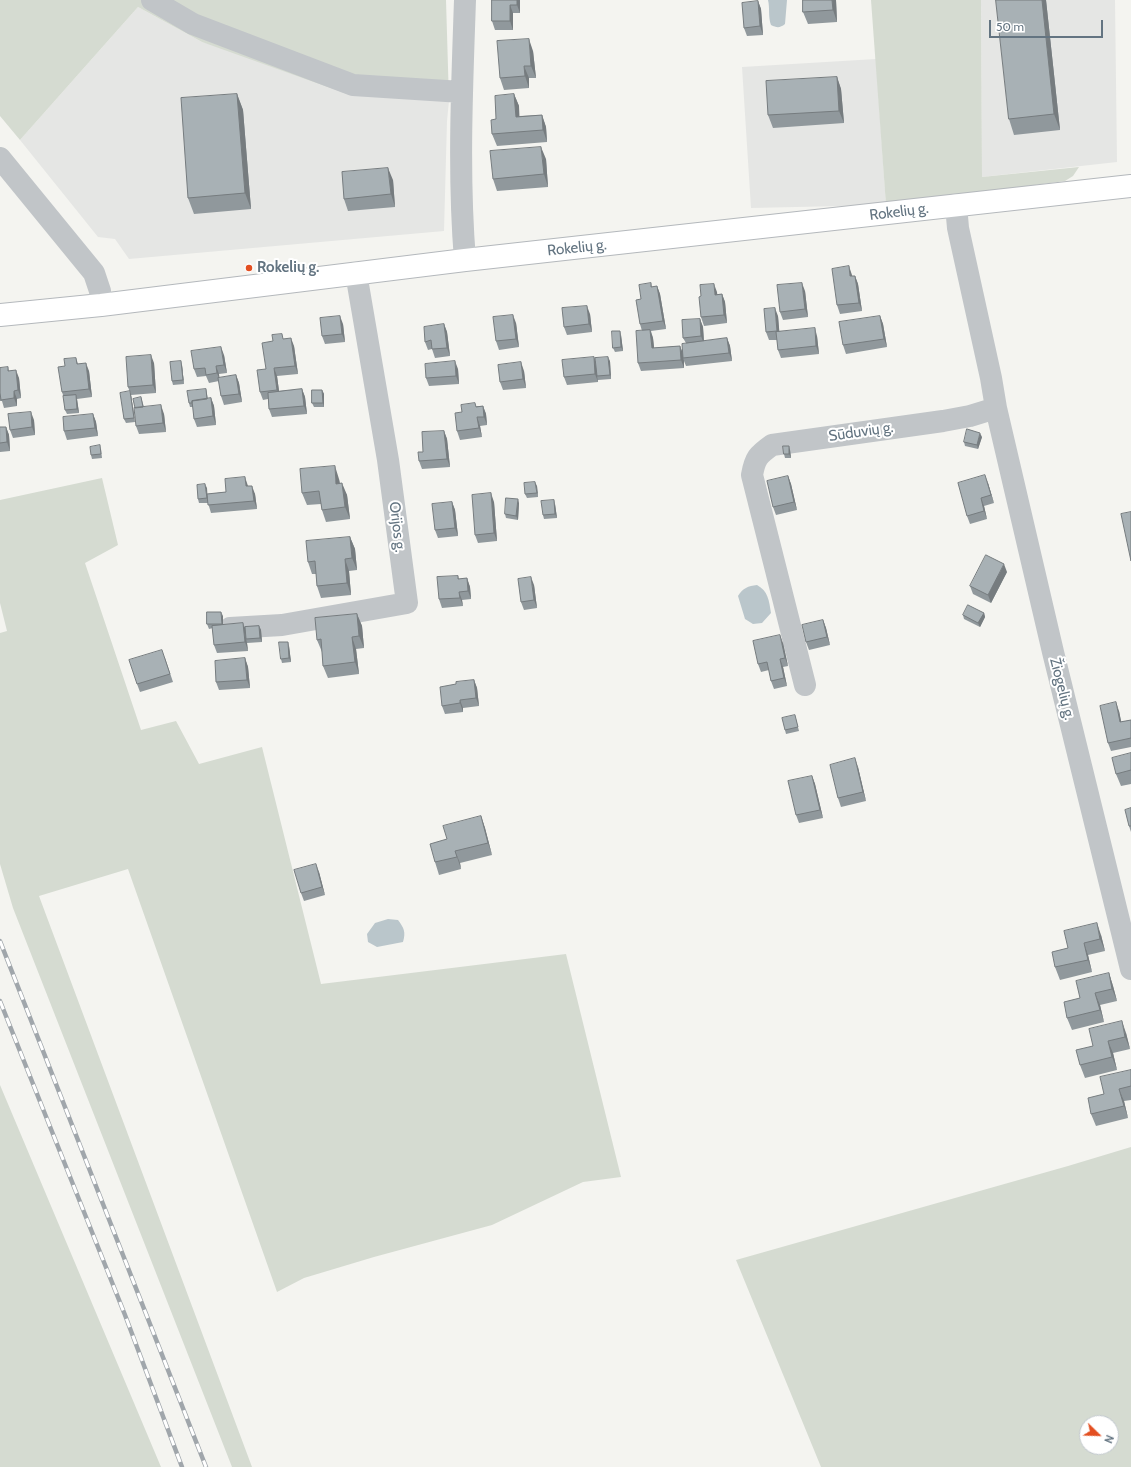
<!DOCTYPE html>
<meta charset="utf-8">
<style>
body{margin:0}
#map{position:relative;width:1131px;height:1467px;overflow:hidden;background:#f4f4f0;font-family:Cabin,sans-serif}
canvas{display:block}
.north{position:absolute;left:1079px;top:1415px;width:40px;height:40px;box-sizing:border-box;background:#fff;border:1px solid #c1c7cd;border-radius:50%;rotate:113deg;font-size:11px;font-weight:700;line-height:16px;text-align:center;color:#637481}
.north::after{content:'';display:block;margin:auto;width:14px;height:18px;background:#e34f21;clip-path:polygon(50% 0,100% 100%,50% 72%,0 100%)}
.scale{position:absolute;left:989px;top:20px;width:114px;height:18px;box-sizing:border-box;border:2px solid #637481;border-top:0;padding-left:5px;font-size:12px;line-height:14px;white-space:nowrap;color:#637481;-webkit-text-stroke:3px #fff;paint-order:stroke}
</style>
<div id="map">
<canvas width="1131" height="1467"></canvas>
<div class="north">N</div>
<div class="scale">50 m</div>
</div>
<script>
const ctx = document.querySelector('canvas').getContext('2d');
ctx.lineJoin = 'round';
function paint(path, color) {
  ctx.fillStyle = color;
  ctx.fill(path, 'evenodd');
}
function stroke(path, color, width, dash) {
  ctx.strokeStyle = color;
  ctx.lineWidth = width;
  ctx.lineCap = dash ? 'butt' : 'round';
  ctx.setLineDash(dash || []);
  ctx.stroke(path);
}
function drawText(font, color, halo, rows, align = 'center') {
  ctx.font = font + ' Cabin,sans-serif';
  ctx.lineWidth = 4;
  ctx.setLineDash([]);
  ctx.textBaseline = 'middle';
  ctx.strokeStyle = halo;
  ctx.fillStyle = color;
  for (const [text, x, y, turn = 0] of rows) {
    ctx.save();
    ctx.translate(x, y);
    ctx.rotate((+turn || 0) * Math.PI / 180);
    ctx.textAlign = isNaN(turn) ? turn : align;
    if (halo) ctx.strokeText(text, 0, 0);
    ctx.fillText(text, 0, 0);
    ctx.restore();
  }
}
paint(new Path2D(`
 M981,0H1115L1117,162L982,177Z
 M138,7L202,42L449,101L447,121L444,231L129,259L115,239L98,237L20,140Z
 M876,59L886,205L751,208L742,67Z`), '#e5e6e4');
paint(new Path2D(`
 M0,0H446L449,101L350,95L202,42L138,7L20,140L0,116Z
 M871,0H981L982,177L1079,167L1073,176L1065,181L886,205Z
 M102,478L118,545L85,563L141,730L176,721L199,764L262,747L321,984L566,954L621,1177L583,1182L492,1225L374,1257L304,1278L277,1292L128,869L39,896L252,1467H232L13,908L0,864V633L7,631L0,603V500Z
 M0,1085L161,1467H0Z
 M1131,1147V1467H821L736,1260L1068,1166ZM1087,1423H1111V1447H1087Z`), '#d5dbd1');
paint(new Path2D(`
 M768,0H787L785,24C780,28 777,28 771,25C768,17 770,8 768,0Z
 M757,585C768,591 769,600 771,613L762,623L753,624L745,619L738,596C743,588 748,586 757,585Z
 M388,919L398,920C404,928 406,932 403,942L377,947L368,942L367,934L375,923Z`), '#bac6cb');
const major = new Path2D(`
 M0,315L101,305L465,260L1131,186`);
stroke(major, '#b4b8bc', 24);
stroke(new Path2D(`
 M152,0L193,24L353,85L462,92
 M465,0C462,87 458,174 465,260
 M0,158L94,273L100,291L101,305
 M956,205L958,228L991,378L996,408L1053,652L1131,969
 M230,628L282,625L407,603L388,460L356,273
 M805,685L752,475C755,458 758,455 772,445L943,421L970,416L996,408`), '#c1c5c8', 22);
stroke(major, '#fff', 22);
const rail = new Path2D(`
 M0,941L206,1467
 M0,1001L125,1315L182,1467`);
stroke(rail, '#a0a6ab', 4.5);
stroke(rail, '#fff', 3, [9]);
paint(new Path2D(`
 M492,0H520V13H513V30H495L492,21Z
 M836,0L837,22L808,24L803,12Z
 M996,0H1046L1060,130L1014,135L1009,119Z
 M758,1L761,9L763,35L747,36L744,28Z
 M533,51L536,78H529V88L504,90L500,78Z
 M837,77L841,89L844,123L773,128L768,115Z
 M237,94L243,110L251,209L194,214L188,198Z
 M514,94L519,106V116L542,115L546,127L547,142L497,146L492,134L496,119Z
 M546,159L548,187L497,191L493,179Z
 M393,180L395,207L348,211L344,199Z
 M852,275V276H855L858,284L862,311L840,314L837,305Z
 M651,283L652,287L657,286L660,294L666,329L651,331L653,338L654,348L680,346L682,351L686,343L683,338L700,319L703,327L704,341L727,338L730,346L732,361L686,366L684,361V368L641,371L638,363L642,331L640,324L641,299Z
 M805,291L808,317L783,320L780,312Z
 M717,292V294H722L725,302L727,323L704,326L701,317Z
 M590,314L592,332L567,335L564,327Z
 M778,316L779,331L817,336L819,354L781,358L778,350L777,340H769L766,332Z
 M880,316L883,324L887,347L846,354L843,345Z
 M516,323L519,347L499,350L496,341Z
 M343,324L345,342L325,344L322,336Z
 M444,324L447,332L450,356L435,358L432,349L428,350L425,342Z
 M621,335L623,351L615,352L613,348Z
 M284,339L294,346L298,374L277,376L279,391L302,389L305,397L307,414L272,417L269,409L268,399L263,400L260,392L266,369Z
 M224,355L227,373L219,374V378L236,375L239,383L242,402L224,405L221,396L219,381L209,383L206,376L197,377L194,369Z
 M594,357L595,361H610L611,379L598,380V382L567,385L564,377Z
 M76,358L78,364L89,371L92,397L77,399L79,413L67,414L65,410L64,398L62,392L65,366Z
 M154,363L156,393L131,395L128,387Z
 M182,365L184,384L173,385L172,381Z
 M8,367L9,371L19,378L21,398L17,399V406L4,408L2,401H0V372Z
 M458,369L459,384L429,386L426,378Z
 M524,371L526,388L503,390L500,382Z
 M206,389L208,399L211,398L214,406L216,425L197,427L194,419L193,407H190L189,403Z
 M322,390L324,394V407H314L312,403Z
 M130,391L131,395L135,422L126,423L124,419Z
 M141,397L144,407L164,414L166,432L139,434L136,426Z
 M477,406H483L486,414L487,425L480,426L482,437L460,440L457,431L462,412Z
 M93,414L96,422L98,436L67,440L64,431Z
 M34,420L35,435L13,438L10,430Z
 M0,427H6L9,435L10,451L0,452Z
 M444,431L447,439L450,467L422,469L419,461Z
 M982,437L978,449L965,446L964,442Z
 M101,449L102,458L92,459L91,455Z
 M790,450L791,458H785L784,454Z
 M788,476L791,484L797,510L776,515L773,507Z
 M339,479L340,483L347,495L350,519L326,522L322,510L321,504L307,505L302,493Z
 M988,483L994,503L984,506L987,519L970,524L967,516Z
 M248,486L255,494L257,509L211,513L208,503H199L198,499L207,488V494L226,492Z
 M537,486L538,497L527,498L525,494Z
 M452,502L455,510L458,536L438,538L435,530Z
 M494,502L497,541L478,543L475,535Z
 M519,503L518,520L506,518L505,514Z
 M555,504L557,518L544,519L543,515Z
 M350,537L355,549L357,570L349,571L351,595L321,598L317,586L316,574H312L308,562Z
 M1007,572L991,603L973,594L970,586Z
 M458,576L459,579L467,578L470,587L471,599L462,600L463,606L442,608L439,599Z
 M534,585L537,608L524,610L521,602Z
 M984,613L985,617L980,627L964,619L963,615Z
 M357,614L362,626L364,648L356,649L359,674L328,678L323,666L322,652L317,640Z
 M223,616V625L245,627L259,626L261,630L262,642L247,643L248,651L217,653L214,645L213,628L209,629L207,624Z
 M823,620L826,628L830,645L809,650L806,642Z
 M783,643L788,666L783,667L787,686L774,689L771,681L769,670L761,672L758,664Z
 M289,646L291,662L282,663L281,659Z
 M165,658L173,682L140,692L137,684Z
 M245,658L248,667L250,688L219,690L216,682Z
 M474,680L477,688L479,706L463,708V712L445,714L442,706L456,684Z
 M1119,711L1121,722L1131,720V747L1111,751L1108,743Z
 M796,719L799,731L786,734L785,730Z
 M1131,753V784L1121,786L1116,774Z
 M858,767L866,801L841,807L838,798Z
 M812,776L815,784L823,818L799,823L796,815Z
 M1131,808V832L1129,826Z
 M481,816L485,828L492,855L460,863L461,869L439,875L435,862L447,839Z
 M319,872L325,895L304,901L301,893Z
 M1101,935L1105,951L1088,955L1092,972L1060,980L1055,967L1068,948Z
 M1109,973L1113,986L1117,1001L1100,1005L1104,1022L1072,1030L1067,1018L1080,998Z
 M1126,1033L1130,1049L1113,1053L1117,1070L1085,1078L1080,1065L1093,1046Z
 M1131,1070V1100L1124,1101L1128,1118L1096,1126L1091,1114L1104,1094Z`), '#90989c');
paint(new Path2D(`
 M517,0H520V13L517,5Z
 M832,0H836L837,22L833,10Z
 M1042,0H1046L1060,130L1054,114Z
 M758,1L761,9L763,35L760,26Z
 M510,5L513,13V30L510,21Z
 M529,39L533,51L536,78L531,66Z
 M524,66L529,78V88L525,76Z
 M837,77L841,89L844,123L839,111Z
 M237,94L243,110L251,209L245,193Z
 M514,94L519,106L520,129L516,117Z
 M542,115L546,127L547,142L543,130Z
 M541,147L546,159L548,187L544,174Z
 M388,168L393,180L395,207L391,194Z
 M849,266L852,275L853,284L850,276Z
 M855,276L858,284L862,311L859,303Z
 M802,283L805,291L808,317L805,309Z
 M714,284L717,292L718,303L715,295Z
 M657,286L660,294L666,329L663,321Z
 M722,294L725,302L727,323L724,315Z
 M587,306L590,314L592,332L589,324Z
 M775,308L778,316L780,339L777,331Z
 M513,315L516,323L519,347L516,339Z
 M340,316L343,324L345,342L342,334Z
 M880,316L883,324L887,347L884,339Z
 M700,319L703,327L704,344L701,336Z
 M444,324L447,332L450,356L447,348Z
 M815,328L817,336L819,354L816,346Z
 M650,330L653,338L655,356L652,348Z
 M620,331L621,335L623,351L621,347Z
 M291,338L294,346L298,374L295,366Z
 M727,338L730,346L732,361L729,353Z
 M680,346L683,354V358L684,361V368L681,360Z
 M221,347L224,355L227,373L224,365Z
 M151,355L154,363L156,393L153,385Z
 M594,357L597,365V376L598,382L595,374Z
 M608,357L610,361L611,379L610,375Z
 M181,361L182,365L184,384L183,380Z
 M455,361L458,369L459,384L456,376Z
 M521,362L524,371L526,388L523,379Z
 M86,363L89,371L92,397L89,389Z
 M216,366L219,374L220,381L217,373Z
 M274,368L277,376L280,398L277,390Z
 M16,370L19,378L21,398L18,390Z
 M236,375L239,383L242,402L239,394Z
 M302,389L305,397L307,414L304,406Z
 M322,390L324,394V407L323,403Z
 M14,391L17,399V406L14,398Z
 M130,391L131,395L135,422L134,418Z
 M76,395L77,399L79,413L77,409Z
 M211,398L214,406L216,425L213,416Z
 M161,405L164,414L166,432L163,423Z
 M483,406L486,414L487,425L484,417Z
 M31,412L34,420L35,435L32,427Z
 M93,414L96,422L98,436L95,428Z
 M477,417L480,426L482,437L479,428Z
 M6,427L9,435L10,451L7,442Z
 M444,431L447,439L450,467L447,459Z
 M980,433L982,437L978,449L977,445Z
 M789,446L790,450L791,458L789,454Z
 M335,466L339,479L341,496L336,484Z
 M985,475L988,483L994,503L991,495Z
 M788,476L791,484L797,510L794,502Z
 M245,477L248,486L249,495L246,486Z
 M535,482L537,486L538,497L537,493Z
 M342,483L347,495L350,519L345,507Z
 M205,484L207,488L208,503L207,498Z
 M252,486L255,494L257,509L254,501Z
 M491,493L494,502L497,541L494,533Z
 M981,498L984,506L987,519L984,511Z
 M518,499L519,503L518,520L516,516Z
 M554,500L555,504L557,518L555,514Z
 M452,502L455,510L458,536L455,528Z
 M350,537L355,549L357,570L352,558Z
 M345,559L349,571L351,595L347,583Z
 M1004,564L1007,572L991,603L988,595Z
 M531,577L534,585L537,608L534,600Z
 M467,578L470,587L471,599L468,591Z
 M459,592L462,600L463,606L460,598Z
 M221,612L223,616V628L222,624Z
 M984,613L985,617L980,627L978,623Z
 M357,614L362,626L364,648L359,636Z
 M823,620L826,628L830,645L827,637Z
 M243,623L246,631V639L247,643L248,651L245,642Z
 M259,626L261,630L262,642L260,638Z
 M780,635L783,643L788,666L785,658Z
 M352,637L356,649L359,674L355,662Z
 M288,642L289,646L291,662L289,658Z
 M245,658L248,667L250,688L247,680Z
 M780,659L783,667L787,686L784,678Z
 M474,680L477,688L479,706L476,698Z
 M460,700L463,708V712L460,703Z
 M1116,702L1119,711L1123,730L1120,722Z
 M855,758L858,767L866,801L863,792Z
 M812,776L815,784L823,818L820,810Z
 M481,816L485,828L492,855L488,843Z
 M455,851L460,863L461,869Z
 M316,864L319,872L325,895L322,887Z
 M1097,923L1101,935L1105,951L1100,939Z
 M1084,943L1088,955L1092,972L1088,960Z
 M1109,973L1113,986L1117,1001L1112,989Z
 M1095,993L1100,1005L1104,1022L1100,1010Z
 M1122,1021L1126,1033L1130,1049L1125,1037Z
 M1108,1041L1113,1053L1117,1070L1112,1057Z
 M1119,1089L1124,1101L1128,1118L1124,1106Z`), '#767c7f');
const building = new Path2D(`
 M492,0H517V5H510V21H492Z
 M803,0H832L833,10L803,12Z
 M996,0H1042L1054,114L1009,119Z
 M758,1L760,26L744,28L742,3Z
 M529,39L531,66H524L525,76L500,78L497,41Z
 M837,77L839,111L768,115L766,81Z
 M237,94L245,193L188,198L181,98Z
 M514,94L516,117L542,115L543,130L492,134L491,120L496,119L495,96Z
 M541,147L544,174L493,179L490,151Z
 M388,168L391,194L344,199L342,172Z
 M849,266L850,276H855L859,303L837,305L832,269Z
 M651,283V287L657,286L663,321L640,324L636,300L641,299L639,285Z
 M802,283L805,309L780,312L777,285Z
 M714,284L715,295L722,294L724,315L701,317L699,297L701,296L700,285Z
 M587,306L589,324L564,327L562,308Z
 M775,308L777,331L766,332L764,309Z
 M513,315L516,339L496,341L493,317Z
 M340,316L342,334L322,336L320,318Z
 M880,316L884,339L843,345L839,322Z
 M700,319L701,336L683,338L682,320Z
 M444,324L447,348L432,349L431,340L425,342L424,327Z
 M815,328L816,346L778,350L776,332Z
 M650,330L652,348L680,346L681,360L638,363L636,331Z
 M612,331H620L621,347L613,348Z
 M282,334L283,339L291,338L295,366L274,368L277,390L260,392L257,370L266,369L262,343L273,341L272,335Z
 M727,338L729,353L683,358L682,344Z
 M221,347L224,365L216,366L217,373L206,375L205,368L194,369L191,351Z
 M151,355L153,385L128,387L126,357Z
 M594,357L595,374L564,377L562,360Z
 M608,357L610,375L597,376L595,358Z
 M76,358L77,364L86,363L89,389L62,392L58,367L65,366L64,359Z
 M181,361L183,380L172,381L170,362Z
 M455,361L456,376L426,378L425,364Z
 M521,362L523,379L500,382L498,365Z
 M8,367V371L16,370L18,390L14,391V398L1,400L0,393V368Z
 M236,375L239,394L221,396L218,378Z
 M206,389L207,399L192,401V403H189L187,391Z
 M302,389L304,406L269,409L268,393Z
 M312,390H322L323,403H312Z
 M130,391L134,418L124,419L120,393Z
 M76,395L77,409L65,410L63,396Z
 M141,397L143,407L135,408L133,399Z
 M211,398L213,416L194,419L192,401Z
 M475,403L476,407L483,406L484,417H477L479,428L457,431L455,413L462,412L461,405Z
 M161,405L163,423L136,426L134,408Z
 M31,412L32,427L10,430L8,414Z
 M93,414L95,428L64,431L63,417Z
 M0,427H6L7,442L0,443Z
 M967,429L980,433L977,445L964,442Z
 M444,431L447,459L419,461L418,452H423L422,432Z
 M100,445L101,454L91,455L90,447Z
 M783,446H789V454H784Z
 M335,466L336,484L342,483L345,507L322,510L319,491L302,493L300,469Z
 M985,475L991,495L981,498L984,511L967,516L958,483Z
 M788,476L794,502L773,507L767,481Z
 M245,477L246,486H252L254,501L208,505L207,494L226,492L225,479Z
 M535,482L537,493L525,494L524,483Z
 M205,484L207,498L198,499L197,485Z
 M491,493L494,533L475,535L472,495Z
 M506,498L518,499L516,516L505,514Z
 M554,500L555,514L543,515L541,501Z
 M452,502L455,528L435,530L432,504Z
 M1131,512V561L1121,514Z
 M350,537L352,558L345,559L347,583L317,586L315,561L308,562L306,541Z
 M986,555L1004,564L988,595L970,586Z
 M458,576V579L467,578L468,591L459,592L460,598L439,599L437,577Z
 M531,577L534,600L521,602L518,579Z
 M968,605L984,613L978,623L963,615Z
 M207,612H221L222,624H207Z
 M357,614L359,636L352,637L355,662L323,666L321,639L317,640L315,618Z
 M823,620L827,637L806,642L802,625Z
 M243,623L245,642L214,645L212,626Z
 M259,626L260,638L246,639L245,627Z
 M780,635L785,658L780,659L784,678L771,681L767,662L758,664L753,641Z
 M279,642H288L289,658L281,659Z
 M162,650L170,674L137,684L129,660Z
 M245,658L247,680L216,682L215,661Z
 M474,680L476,698L460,700V703L442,706L440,687L456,684V682Z
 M1116,702L1120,722L1131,720V738L1108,743L1100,706Z
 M795,715L798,727L785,730L782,718Z
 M1131,753V770L1116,774L1112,758Z
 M855,758L863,792L838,798L830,765Z
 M812,776L820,810L796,815L788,781Z
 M1131,808V826H1129L1125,810Z
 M481,816L488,843L455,851L457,857L435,862L430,844L447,839L443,826Z
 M316,864L322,887L301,893L294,870Z
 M1097,923L1100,939L1084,943L1088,960L1055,967L1052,952L1068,948L1064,931Z
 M1109,973L1112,989L1095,993L1100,1010L1067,1018L1064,1002L1080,998L1076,981Z
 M1122,1021L1125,1037L1108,1041L1112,1057L1080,1065L1076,1050L1093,1046L1089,1029Z
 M1131,1070V1086L1119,1089L1124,1106L1091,1114L1088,1098L1104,1094L1100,1077Z`);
paint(building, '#a8b1b5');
stroke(building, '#767c7f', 1);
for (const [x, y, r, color] of [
 [249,268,4,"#e34f21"]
]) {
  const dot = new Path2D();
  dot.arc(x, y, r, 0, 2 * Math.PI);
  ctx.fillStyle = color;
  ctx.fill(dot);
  stroke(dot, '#fff', 1.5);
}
drawText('15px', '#637481', '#fff', [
 ["Rokelių g.",899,212,-7],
 ["Rokelių g.",577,248,-6],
 ["Sūduvių g.",861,432,-8],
 ["Orijos g.",397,527,83],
 ["Žiogelių g.",1062,689,76]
]);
drawText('bold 15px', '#637481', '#fff', [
 ["Rokelių g.",257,268]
], 'left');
</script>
